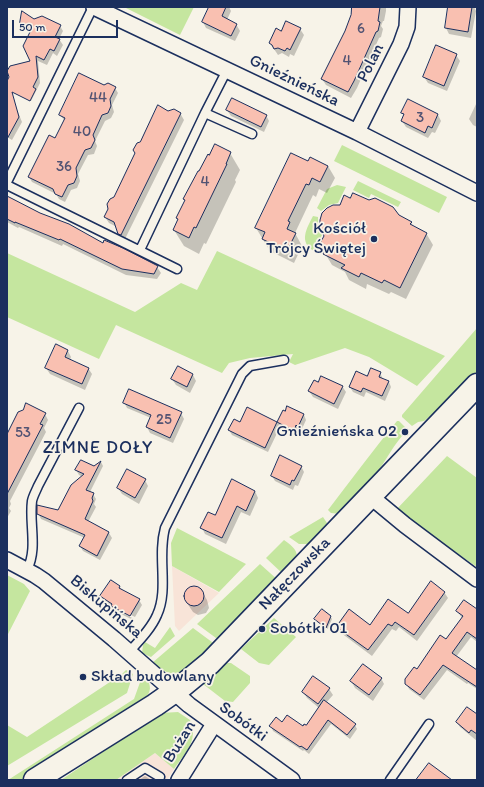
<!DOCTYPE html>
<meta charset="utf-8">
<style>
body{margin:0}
#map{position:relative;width:484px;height:787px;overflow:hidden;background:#f7f3e8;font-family:Itim,sans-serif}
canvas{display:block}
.frame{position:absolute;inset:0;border:8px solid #1b2f5e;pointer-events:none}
.scale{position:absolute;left:12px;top:20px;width:106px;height:18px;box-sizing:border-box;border:2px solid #1b2f5e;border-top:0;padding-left:5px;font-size:12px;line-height:14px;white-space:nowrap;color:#1b2f5e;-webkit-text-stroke:3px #f7f3e8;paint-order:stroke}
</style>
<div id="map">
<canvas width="484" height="787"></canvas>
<div class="frame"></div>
<div class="scale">50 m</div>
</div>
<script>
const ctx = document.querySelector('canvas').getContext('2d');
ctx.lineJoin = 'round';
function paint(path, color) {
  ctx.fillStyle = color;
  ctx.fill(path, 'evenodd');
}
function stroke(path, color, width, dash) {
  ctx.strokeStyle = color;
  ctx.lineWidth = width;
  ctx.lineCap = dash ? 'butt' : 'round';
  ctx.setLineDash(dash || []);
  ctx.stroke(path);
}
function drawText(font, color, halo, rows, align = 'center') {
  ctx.font = font + ' Itim,sans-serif';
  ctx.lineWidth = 3.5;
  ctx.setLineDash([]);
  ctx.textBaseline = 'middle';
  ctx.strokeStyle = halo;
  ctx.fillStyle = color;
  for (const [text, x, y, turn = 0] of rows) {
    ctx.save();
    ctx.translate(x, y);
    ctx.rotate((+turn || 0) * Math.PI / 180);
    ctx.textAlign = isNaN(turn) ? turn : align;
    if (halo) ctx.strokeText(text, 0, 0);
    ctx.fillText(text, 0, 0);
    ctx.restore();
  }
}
paint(new Path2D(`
 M172,566L219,593L179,631L175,626Z
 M155,753L174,769L167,780H116Z`), '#f8e4d8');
paint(new Path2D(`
 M124,7H194L180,35Z
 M342,145L447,197L439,213L334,161Z
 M358,181L401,202L398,207L371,194L369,198L353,190Z
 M337,185L346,187L338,203L329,205L321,211L317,208L327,189Z
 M313,216L318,217V226L322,235L314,251C298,242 307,228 313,216Z
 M217,251L445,356L417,386L369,357L345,348L295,365L289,362L293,354L250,358L229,363L222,373L116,325L99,359L7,317V253L135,312L181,283L197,290Z
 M477,328V373L464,388L424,421L418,422L412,426L402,417V415Z
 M397,421H399L405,427L399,433L402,436C391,449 384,464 374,477C363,490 351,502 340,514L331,513L328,510C351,480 373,450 397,421Z
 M447,456L477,478V567L395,511Z
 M323,517L327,523L328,528L309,544H299L289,537Z
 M177,528L246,564L219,592L172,566L171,543Z
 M284,540C304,554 298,559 283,574L266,558Z
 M260,564L279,581L223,638H216L197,624Z
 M7,575L24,584L30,591L7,636Z
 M274,618L296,637L269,665L259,663L241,649Z
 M170,627L175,636L151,657L142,653L143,645L145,642L155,648Z
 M193,628L216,645L185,672C172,677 163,671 152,663Z
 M227,663H231L250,676V683L233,702L225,701L203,684Z
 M126,670L133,674L127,693L7,766V725L27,737L122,674Z
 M143,674C150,683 153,688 146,698L22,780H8L134,699Z
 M178,712L190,720C199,741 185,753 174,769L155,753L116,780H61L161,713Z`), '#c5e69f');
paint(new Path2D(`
 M210,7H229L231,11L227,20L236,24L240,31L235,41L206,28L203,22Z
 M353,7H386V11L384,21H383L381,26L383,29L381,37L379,38L357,88L351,98L326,85L322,79L346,31L352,15Z
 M450,7H474L476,11L471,38L449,34L446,28Z
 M33,20L60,26L63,31L59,39L63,45L57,56L53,53L47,65L38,61L40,83L31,101L9,90L7,83L31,61V32L24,28L21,23Z
 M300,29L304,35L294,56L290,54L289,57L282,53L278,55L270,43L282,32Z
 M456,55L460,61L447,91L428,83L424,77Z
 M104,86L115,88L118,93L112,105L114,112L111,118L105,121L95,141L97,146L94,154L88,155L78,174L80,181L77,188L71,190L65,202L59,199L56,194L32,182L29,177L56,139L65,121L60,115Z
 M13,100L22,122L12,140L7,137V102Z
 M408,100L438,115L441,121L435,133L432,132L428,138L406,127L402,121L404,116L402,113Z
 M477,102V127L473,125L469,119Z
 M227,110L266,115L269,121L264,132L231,116Z
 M168,112L180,113L184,120L124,241L119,233L117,227L109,223L105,217L141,142Z
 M230,153L240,170L235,180L236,182L206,244L204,243L199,254L184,246L174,230L186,201L185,199Z
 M309,162L328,166L335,178L327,193L319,189L316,197L313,195L295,233L302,246L294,263L270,251L256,228Z
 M7,197L104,244L157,267L161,273L157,279L126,275L63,244L62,246L19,227L18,228L7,222Z
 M398,216L411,222L414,228L426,233L433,245L406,299L391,292L389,294L367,284L366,289L349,280L345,272L332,265L320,245Z
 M68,351L71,357L70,360L88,368L92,374L85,390L50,374L46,368Z
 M380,373L383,379L389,382L391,387L385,401L366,392L364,397L353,392L350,387L368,377Z
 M193,375L196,381L190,393L176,385L172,379Z
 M319,383L342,386L346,392L338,409L313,397L309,391Z
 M124,402L181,413L184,419L173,443L150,433L147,427L151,418L127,408Z
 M248,408L278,423L284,411L304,415L306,420L301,431L299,429L297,435L280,427L268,452L232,435L229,430L240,423Z
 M45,414L48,420L44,428L46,432L10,501L11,504L9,508L11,511L7,518V438Z
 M101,462L103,466L90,492L93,494L96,499L94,504L96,507L88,522L109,533L112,538L100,560L83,551L80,546L85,538L41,519L38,513L59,511L83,477L79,475L76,470L94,467Z
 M301,466L304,472L298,486L295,485L293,490L275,481L272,476Z
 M145,480L148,486L139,504L122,494L118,488Z
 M255,491L258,498L250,516L241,512L226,544L205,534L202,528L215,516Z
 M119,586L122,590L139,600L142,605L135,617L113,606V608L104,601L101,596Z
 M196,588L201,590L207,600L209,608L206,613L198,615L193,612L187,603L185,595L188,590Z
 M444,592L448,598L417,641L399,627L396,631L392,629L372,656L341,633L337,627L370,626L408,614Z
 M114,608L134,619L133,620L115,611Z
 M457,611H477V642L471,637L456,657L477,671V689L468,683L467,684L447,670L424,700L409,689L406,683L446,640L462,618Z
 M330,616L332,619L328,629L317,621L316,619Z
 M381,678L384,684L373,701L355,688L351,681Z
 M329,689L333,695L326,703L355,725L357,729L350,739L331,724L309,754L304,750L303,751L273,731L271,726L282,723L303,727H306L319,708L307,698L303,692Z
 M477,711V741L460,727L457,722L475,714Z
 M145,776L151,780H139Z`), '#0003');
const building = new Path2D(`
 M209,7H226L222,16L237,24L231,36L202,22Z
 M352,7H380L378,21L380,22L378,31L376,32L354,81L348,92L321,79L345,31L351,15Z
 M448,7H472L468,32L445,28Z
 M22,11L34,19L42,16L61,25L55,37L60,39L54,51L50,49L44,60L36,56L38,77L33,87L36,89L30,101L12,92L19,117L7,139V81L9,77L7,71L10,66L30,61L23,46L31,30L20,23Z
 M286,21L301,28L290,50L287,48L285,51L278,48L274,49L272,45L269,43L276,28L281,31Z
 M436,45L457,54L444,86L423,77Z
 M79,73L104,85L108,83L116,87L110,99L111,106L108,113L102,115L93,135L95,140L91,148L85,150L76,168L77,176L74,183L68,185L62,197L55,194L53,189L28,177L49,135L55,138L65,118L59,115Z
 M232,98L267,115L261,127L226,110Z
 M408,99L438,114L432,128L428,126L425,133L401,121L404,114L401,113Z
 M158,105L168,111L174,109L181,113L121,235L118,234L114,222L104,217L108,209L107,204L110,199L114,197L135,153L133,150L137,143L140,142Z
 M215,144L231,152L226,164H227L196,228L194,227L189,238L173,230L178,219L176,218L185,200L183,199L198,171H199L208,154L209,155Z
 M291,153L308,161L310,157L328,166L320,182L312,178L309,185L306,184L288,221L290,222L287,229L296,233L287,251L262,239L265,232L255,228Z
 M353,193L369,200L375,198L393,207L399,215L412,222L410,224L427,233L400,288L384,280L382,283L361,273L359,277L341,268L345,265L323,254L325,248L319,245L324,236L320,227V220L322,213L327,208L333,205H340L344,195L350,198Z
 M7,196L40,213L69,224L103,243L104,240L123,248L158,266L154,274L122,269L60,239L59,240L15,222V223L7,219Z
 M56,344L68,350L65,357L89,368L82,384L45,368Z
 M178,366L193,374L187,387L171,379Z
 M371,368L381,372L379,377L389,381L382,396L363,388L361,392L349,387L356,371L367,376Z
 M321,376L343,386L334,404L308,391L314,380L318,382Z
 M129,389L182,412L170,438L146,427L151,415L123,403Z
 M26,403L46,413L40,424L43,425L7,494V434L18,412L23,410Z
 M287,406L304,414L298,427L296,425L294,431L277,422L265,448L228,430L234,419L240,422L247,407L277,422L283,410L285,411Z
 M280,455L302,466L294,481L292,480L290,485L271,476Z
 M81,460L94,466L101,461L86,490L94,493L92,498L93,501L85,519L109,532L97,556L79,546L85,535L37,514V505L58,510L71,485L84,474L75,470Z
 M127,469L146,479L135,498L117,488Z
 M232,479L255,491L246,511L237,506L222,538L200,528L208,512L215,515Z
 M111,580L120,586L119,588L140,599L130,616L111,606L112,604L100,596Z
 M431,581L445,592L414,635L395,622L392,626L388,624L368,650L336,627L349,609L370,625L388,599L408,613Z
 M184 596a10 10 0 1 1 20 0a10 10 0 1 1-20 0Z
 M464,600L477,609V639L467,632L452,653L477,670V687L443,665L420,695L405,684V679L414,667L417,669L440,635L446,639L463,616L456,611Z
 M322,609L331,616L326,628L314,619Z
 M363,664L382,678L369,695L350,681Z
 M313,676L330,688L318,704L302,692Z
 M324,700L356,724L347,735L328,720L307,750L301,746L300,747L269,726L276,717L282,722L287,715L303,726L304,724L306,725Z
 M467,707L477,714V734L471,730L469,733L456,722Z
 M429,763L452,780H416Z`);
paint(building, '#f9c0b1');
stroke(building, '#1b2f5e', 1);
const lane = new Path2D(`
 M205,113L252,134
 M7,182L93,7
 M7,185L177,269
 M140,250L205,113L227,70
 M27,570C38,548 29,524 32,501C33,496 36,491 38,486L79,408
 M129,652C139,641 151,629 157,615C169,589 157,557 165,528L242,374L250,366L284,360
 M127,780L145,768L160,777L159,780
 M390,780L429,724`);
const street = new Path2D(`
 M94,7L357,132L477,193
 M357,132L401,44L407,27L408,7
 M370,496L405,525L477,579
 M7,560L35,575L44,581L114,639L189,705L292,780
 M179,780L214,724`);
const secondary = new Path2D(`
 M35,780L155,705L182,686L210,663L477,385`);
stroke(lane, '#1b2f5e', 11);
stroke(street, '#1b2f5e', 18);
stroke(secondary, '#1b2f5e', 25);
stroke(lane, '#f7f3e8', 8);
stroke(street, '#f7f3e8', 15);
stroke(secondary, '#f7f3e8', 22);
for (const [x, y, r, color] of [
 [374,239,4,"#1b2f5e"],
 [405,432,4,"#1b2f5e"],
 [262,629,4,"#1b2f5e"],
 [83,677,4,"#1b2f5e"]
]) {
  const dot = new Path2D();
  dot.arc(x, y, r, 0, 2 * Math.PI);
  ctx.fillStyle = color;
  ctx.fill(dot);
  stroke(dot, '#f7f3e8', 1.5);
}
drawText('15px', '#525373', null, [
 ["6",361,29],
 ["4",347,61],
 ["44",98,98],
 ["3",420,118],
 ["40",82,132],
 ["36",64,167],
 ["4",205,182],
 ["25",164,420],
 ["53",23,433]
]);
drawText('17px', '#1b2f5e', '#f7f3e8', [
 ["Polan",371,63,-64],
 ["Gnieźnieńska",294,81,26],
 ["Nałęczowska",295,574,-46],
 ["Biskupińska",106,607,40],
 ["Sobótki",243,722,36],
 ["Bużan",180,742,-58]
]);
drawText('17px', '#1b2f5e', '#f7f3e8', [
 ["Kościół",366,229],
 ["Trójcy Świętej",366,249],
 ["Gnieźnieńska 02",397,432],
 ["Sobótki 01",270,629,"left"],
 ["Skład budowlany",91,677,"left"]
], 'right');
ctx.letterSpacing = '1px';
drawText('18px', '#1b2f5e', '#f7f3e8', [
 ["ZIMNE DOŁY",98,448]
]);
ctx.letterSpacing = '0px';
</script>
